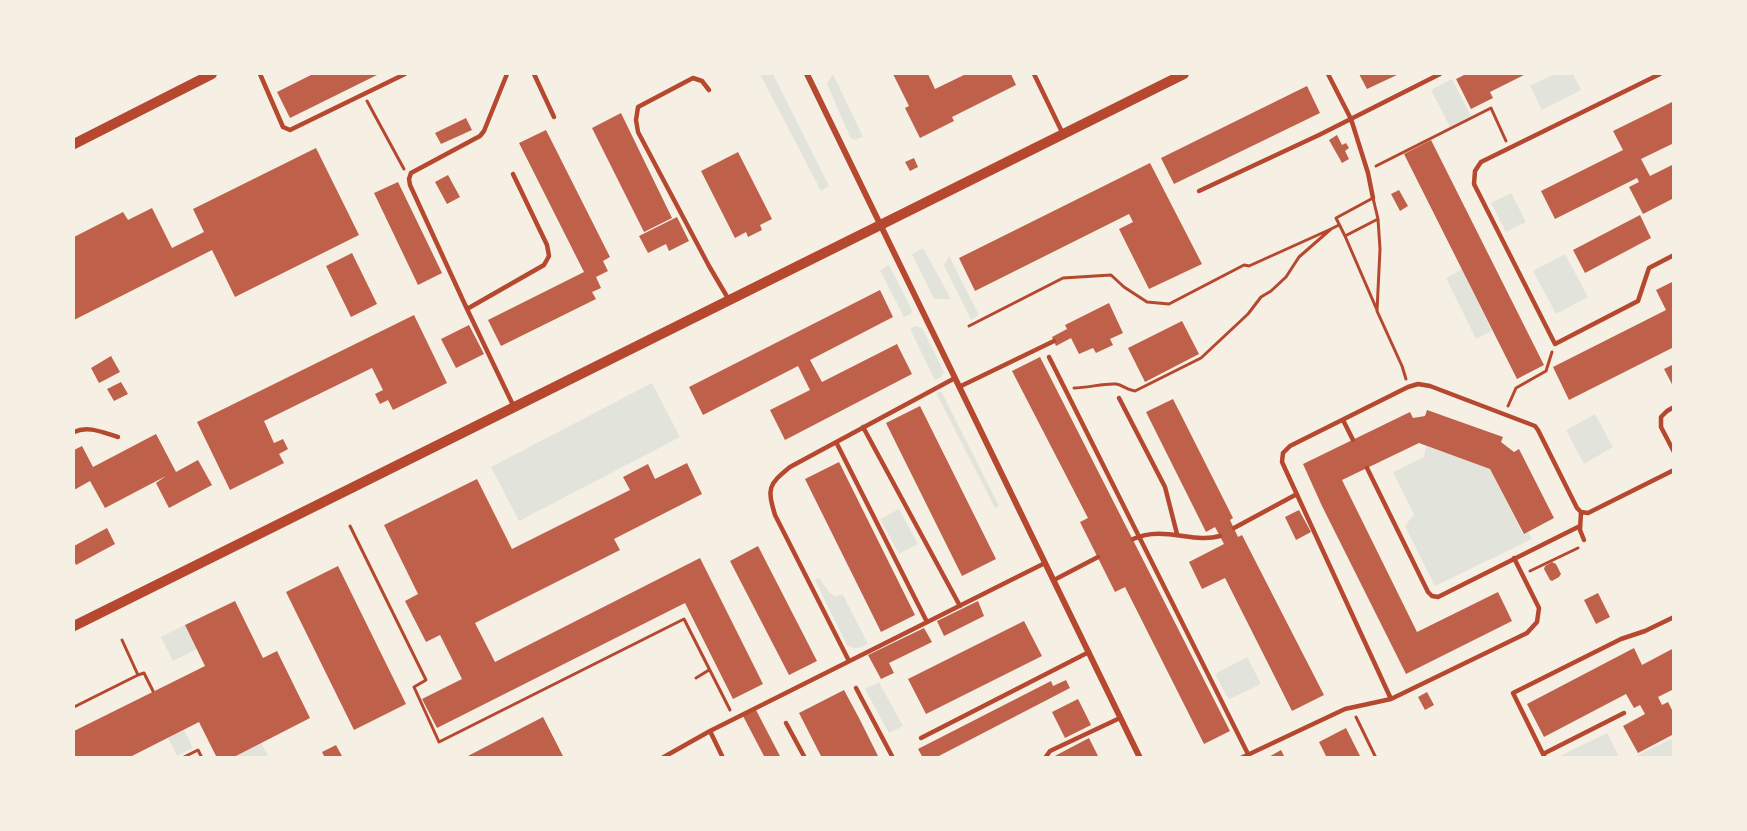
<!DOCTYPE html>
<style>
body{margin:0}
#map{position:relative;width:1747px;height:831px;overflow:hidden;background:#f6efe4;font-family:"Golos Text",sans-serif}
canvas{display:block}
.frame{position:absolute;inset:0;border:75px solid #f6efe4;pointer-events:none}
</style>
<div id="map">
<canvas width="1747" height="831"></canvas>
<div class="frame"></div>
</div>
<script>
const ctx = document.querySelector('canvas').getContext('2d');
ctx.lineJoin = 'round';
function paint(path, color) {
  ctx.fillStyle = color;
  ctx.fill(path, 'evenodd');
}
function stroke(path, color, width, dash) {
  ctx.strokeStyle = color;
  ctx.lineWidth = width;
  ctx.lineCap = dash ? 'butt' : 'round';
  ctx.setLineDash(dash || []);
  ctx.stroke(path);
}
paint(new Path2D(`
 M760,74H773L829,186L821,191Z
 M833,74L863,137L854,140L850,137L827,84Z
 M1554,74H1573L1581,90L1542,110L1530,86Z
 M1452,79L1471,116L1450,127L1431,90Z
 M1511,193L1526,222L1506,232L1491,203Z
 M923,248L951,299H934L912,254Z
 M1565,254L1588,297L1556,314L1533,271Z
 M949,256L979,315L971,320L944,265Z
 M889,265L912,310L911,314L904,317L880,270Z
 M1462,269L1492,331L1476,339L1446,278Z
 M916,326L922,328L944,372L941,377L935,380L910,329Z
 M652,383L680,437L519,521L491,467Z
 M941,391L999,506L995,508L936,393Z
 M1595,414L1613,447L1584,464L1566,430Z
 M1426,445L1490,469L1523,534L1528,531L1532,539L1435,586L1405,526L1414,514L1393,472L1424,457Z
 M899,509L918,544L899,554L880,519Z
 M819,578L829,592L835,596L843,595L868,644C860,648 855,650 847,645L815,580Z
 M185,625L197,649L173,661L161,637Z
 M1247,657L1261,684L1230,699L1226,695L1215,674Z
 M879,682L903,726L889,733L865,689Z
 M184,730L193,748L177,756L168,738Z
 M1607,733L1619,757H1558Z
 M1673,738V757H1634Z
 M261,743L269,757L232,758Z`), '#e2e4dc');
paint(new Path2D(`
 M313,74H379L290,118L277,92Z
 M893,74H928L935,89L966,74H1011L1016,85L952,117L954,121L920,138L905,108L909,106Z
 M1359,74H1399L1367,89Z
 M1466,74H1526L1490,92L1493,98L1471,109L1456,79Z
 M1307,86L1320,113L1174,184L1161,158Z
 M1674,101V143L1641,159L1650,176L1674,164V198L1643,214L1629,187L1639,182L1637,178L1555,219L1541,191L1623,150L1613,131Z
 M621,113L672,218L644,232L592,128Z
 M466,118L472,130L441,144L435,133Z
 M546,130L610,257L603,261L608,271L596,277L601,288L592,292L596,299L501,346L488,320L584,272L519,143Z
 M1337,135L1342,145L1346,143L1349,148L1345,151L1349,159L1342,163L1329,140Z
 M1431,140L1544,365L1517,379L1404,154Z
 M316,148L359,235L235,297L212,250L74,320V237L123,212L128,220L152,208L172,248L204,232L193,209Z
 M738,152L772,219L760,225L762,230L748,237L746,232L735,238L701,171Z
 M914,158L918,167L910,171L905,162Z
 M1150,163L1202,264L1149,289L1119,229L1133,222L1129,214L975,291L959,258Z
 M448,175L460,197L447,204L435,182Z
 M398,182L442,273L418,285L374,193Z
 M1399,190L1408,206L1400,211L1391,194Z
 M1640,215L1651,238L1585,273L1573,250Z
 M677,217L689,241L669,251L666,244L648,253L639,236Z
 M352,253L377,304L351,317L326,266Z
 M1674,281V322L1672,323L1674,347L1569,400L1553,367L1666,310L1656,290Z
 M880,290L893,317L810,360L822,382L897,344L912,374L785,440L770,410L810,390L798,366L703,415L689,387Z
 M1109,303L1123,333L1110,339L1113,345L1096,353L1093,348L1079,354L1071,338L1056,346L1052,337L1067,329L1065,325Z
 M414,315L447,383L393,410L388,400L380,404L375,394L383,390L372,368L264,421L274,443L283,439L288,449L279,454L284,463L230,490L197,422Z
 M1182,321L1199,354L1145,382L1128,348Z
 M469,325L484,354L456,368L441,339Z
 M111,356L120,372L99,383L91,368Z
 M1040,357L1230,731L1204,744L1125,587L1115,592L1080,522L1088,518L1012,371Z
 M1674,364V388L1664,369Z
 M121,382L128,394L114,401L107,389Z
 M1173,399L1233,518L1230,520L1238,537L1242,535L1324,695L1292,711L1225,578L1202,589L1189,562L1224,544L1215,527L1206,532L1146,412Z
 M920,406L996,559L962,576L886,423Z
 M1427,410L1503,437L1501,442L1514,452L1519,449L1554,518L1524,534L1490,469L1419,443L1342,480L1417,632L1498,592L1512,621L1406,674L1322,506L1303,464L1410,412L1413,418L1425,416Z
 M156,434L176,472L198,460L212,485L169,508L156,483L166,476L105,508L90,481L74,490V450L82,446L93,467Z
 M839,462L915,615L881,632L805,479Z
 M687,463L702,494L614,539L620,550L475,623L495,662L700,558L763,684L733,699L685,603L437,728L422,699L462,679L440,635L426,642L405,601L418,594L384,525L477,479L512,549L630,490L623,477L648,464L655,479Z
 M1299,510L1311,532L1296,540L1285,517Z
 M107,528L115,544L76,565L74,560V546Z
 M758,546L817,661L789,675L730,561Z
 M1552,562L1556,564L1561,574L1559,577L1552,581L1550,580L1544,569L1545,566Z
 M338,566L406,704L354,730L286,592Z
 M1598,593L1610,617L1596,624L1584,600Z
 M235,601L263,658L277,651L310,718L232,758H217L199,722L128,758H74V731L205,666L185,625Z
 M978,601L984,616L944,636L937,621Z
 M1024,621L1042,656L926,714L908,679Z
 M924,628L932,642L889,663L894,673L881,679L868,655Z
 M1634,648L1642,665L1674,648V689L1658,697L1662,705L1668,702L1674,714V734L1638,753L1623,726L1645,714L1640,705L1634,708L1626,694L1544,737L1527,704Z
 M1066,680L1070,688L935,758H923L918,749L1051,681L1053,686Z
 M844,690L859,718L879,758H822L799,713Z
 M1427,692L1434,705L1425,710L1418,697Z
 M1078,699L1091,725L1065,738L1052,712Z
 M756,710L781,758H765L743,716Z
 M543,717L564,758H464Z
 M1346,728L1361,758H1327L1319,742Z
 M1089,738L1099,758H1051Z
 M336,745L343,758H325L322,752Z
 M1281,750L1285,758H1267Z`), '#bf614a');
stroke(new Path2D(`
 M367,101L404,169
 M1376,166L1491,108L1506,141
 M1373,198L1378,219L1345,236L1336,218Z
 M1378,219L1380,249L1377,311L1402,366L1406,379
 M1345,236L1377,310
 M969,326L1063,278L1111,275L1124,287L1147,302L1169,304L1244,265L1249,266L1331,229
 M1074,388C1087,388 1105,383 1116,384C1123,385 1127,390 1135,391L1201,358L1248,314L1261,297L1271,291L1286,277L1299,257L1331,229L1339,225
 M1508,406L1516,388L1546,371L1552,352
 M350,526L426,680L414,687L439,742L684,619L730,710
 M1530,571L1578,548
 M122,640L138,675L144,673L153,691
 M696,678L709,670
 M74,707L138,675
 M1356,717L1376,758
 M182,758L198,750L202,758`), '#b5482f', 3);
stroke(new Path2D(`
 M260,74L283,127L290,130L405,74
 M534,74L554,117
 M1034,74L1063,134
 M1328,74L1351,119L1368,173L1373,198
 M1660,74L1481,162L1475,171L1474,184L1555,344L1638,301L1649,268L1674,255
 M709,90L702,81L693,78L638,107L636,120L638,132L709,266L729,300
 M513,174L547,245L549,256L544,265L467,309L514,407
 M1199,191L1319,135L1440,74
 M467,309L410,185L409,179L411,173L480,136L484,131L507,74
 M1049,357L1248,754
 M959,387L1054,341
 M1119,398L1165,487L1177,534
 M1674,407L1667,411L1661,417V427L1674,452
 M1343,420L1353,440
 M863,427L960,606
 M74,432C88,425 104,433 118,437
 M836,442L927,622
 M1367,468L1428,592L1432,596L1438,597L1580,526
 M1581,512L1580,530L1584,540
 M1234,528L1297,494
 M1133,539C1164,525 1193,544 1220,536
 M1054,580L1098,557
 M849,661L775,515C767,488 768,485 790,467L955,378
 M856,688L893,758
 M1391,699L1282,462L1283,453L1290,446L1408,387L1418,384L1430,386L1535,426L1538,430L1577,508L1581,512L1588,513L1674,470
 M786,723L805,758
 M710,731L723,758
 M921,738L1089,652
 M1543,754L1624,713
 M662,758L710,731L1045,563
 M1045,758L1050,751L1120,718
 M1241,758L1345,709L1391,699L1527,633L1537,622L1539,608L1514,558
 M1545,758L1513,693L1621,639L1645,631L1674,617`), '#b5482f', 4.5);
stroke(new Path2D(`
 M807,74L1140,758`), '#b5482f', 6);
stroke(new Path2D(`
 M74,144L212,74
 M74,626L1184,74`), '#b5482f', 10);
</script>
